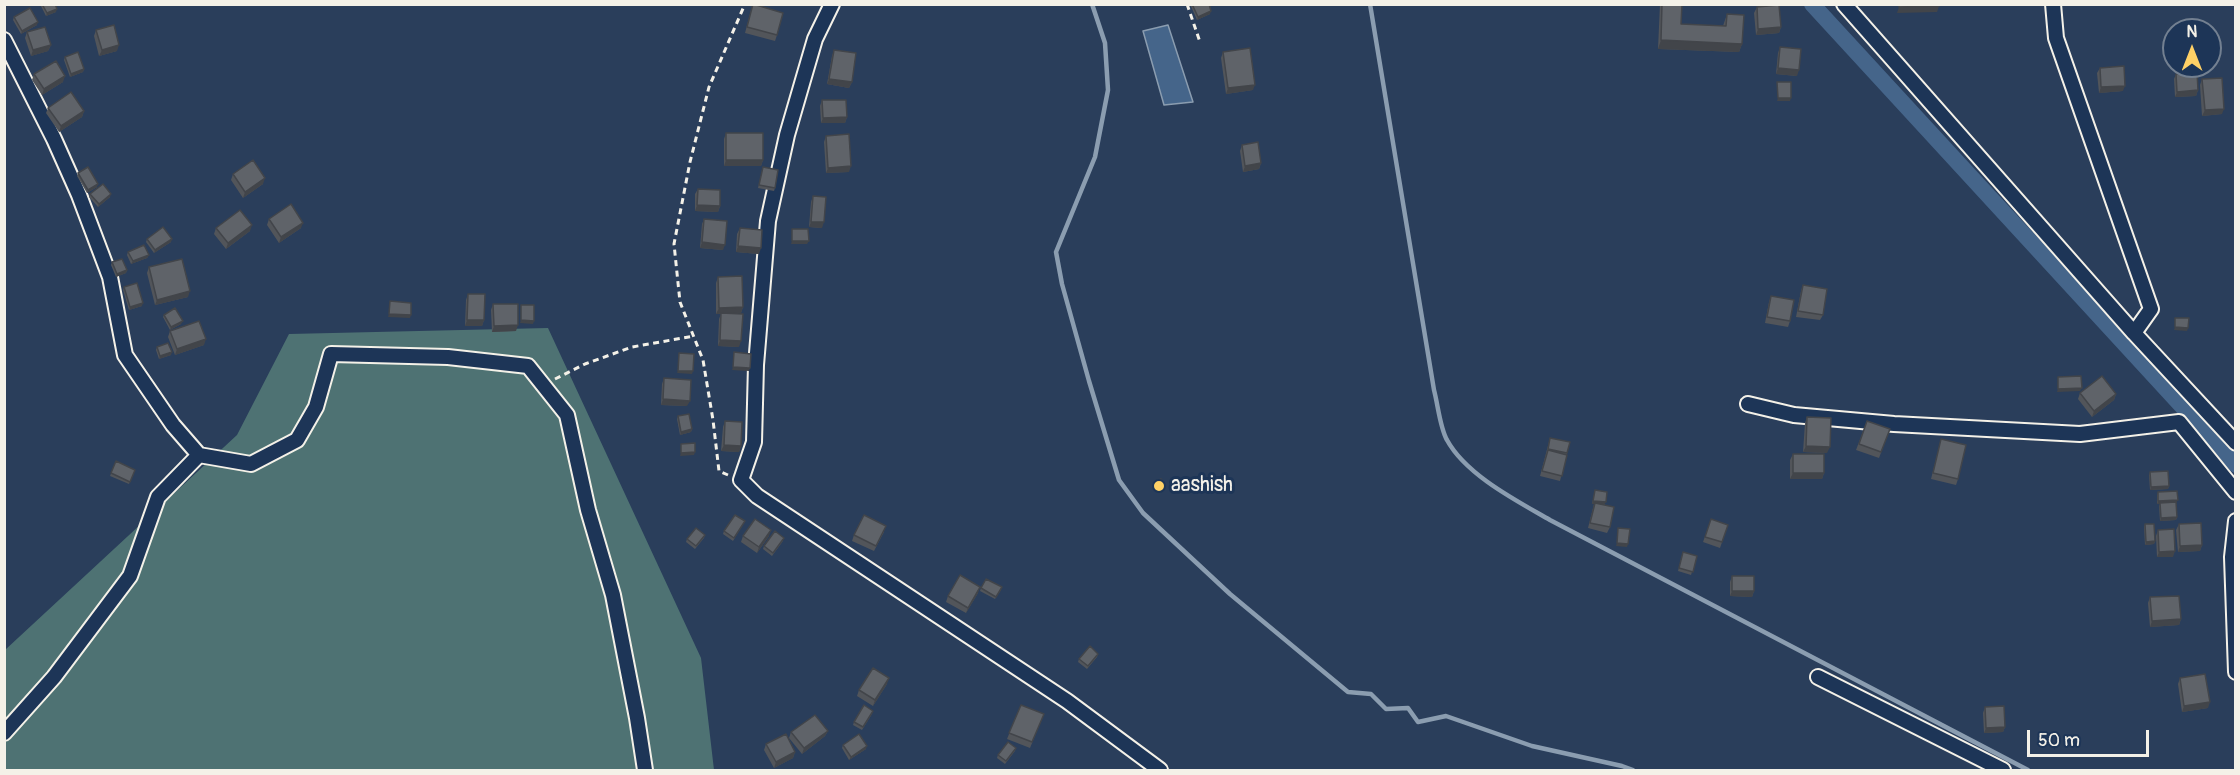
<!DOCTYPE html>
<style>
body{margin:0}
#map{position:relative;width:2240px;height:775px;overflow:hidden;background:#2a3e5b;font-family:Pangolin,sans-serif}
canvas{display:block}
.frame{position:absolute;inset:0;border:6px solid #f4f1e8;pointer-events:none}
.north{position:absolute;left:2162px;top:18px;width:60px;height:60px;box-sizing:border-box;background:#1d3557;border:2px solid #738091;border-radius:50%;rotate:0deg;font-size:16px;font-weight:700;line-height:24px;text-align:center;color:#f4f1e8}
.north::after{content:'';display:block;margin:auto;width:21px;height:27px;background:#ffd166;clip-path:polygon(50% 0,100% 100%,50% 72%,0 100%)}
.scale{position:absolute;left:2027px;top:730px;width:122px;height:27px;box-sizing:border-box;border:3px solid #f4f1e8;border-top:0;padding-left:8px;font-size:18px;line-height:21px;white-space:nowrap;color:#f4f1e8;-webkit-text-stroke:4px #1d3557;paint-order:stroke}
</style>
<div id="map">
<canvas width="2240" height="775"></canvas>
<div class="frame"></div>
<div class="north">N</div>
<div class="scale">50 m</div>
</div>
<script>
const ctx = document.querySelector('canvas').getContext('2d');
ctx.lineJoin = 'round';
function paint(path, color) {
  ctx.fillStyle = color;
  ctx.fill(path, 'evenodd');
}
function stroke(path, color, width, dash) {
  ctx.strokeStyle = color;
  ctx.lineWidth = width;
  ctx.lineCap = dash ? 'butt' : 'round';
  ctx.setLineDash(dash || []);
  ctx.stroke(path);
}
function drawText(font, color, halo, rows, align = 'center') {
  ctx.font = font + ' Pangolin,sans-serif';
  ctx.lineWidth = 6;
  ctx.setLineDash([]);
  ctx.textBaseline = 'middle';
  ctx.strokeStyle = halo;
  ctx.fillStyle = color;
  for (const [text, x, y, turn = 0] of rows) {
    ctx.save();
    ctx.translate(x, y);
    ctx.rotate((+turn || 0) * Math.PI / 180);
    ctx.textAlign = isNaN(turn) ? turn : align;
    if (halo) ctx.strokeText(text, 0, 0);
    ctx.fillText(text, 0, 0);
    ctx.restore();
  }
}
paint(new Path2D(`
 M548,328L701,658L714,770H5V650L237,435L289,334Z`), '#4e7273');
const water = new Path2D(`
 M1168,25L1193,102L1164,105L1143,31Z`);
paint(water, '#45658a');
stroke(water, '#8b9db0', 1.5);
stroke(new Path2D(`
 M1092,4L1105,43L1108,90L1095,157L1056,252L1062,284L1089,381L1119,480L1143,513L1230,594L1348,692L1371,694L1386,709L1408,708L1418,722L1446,716L1532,746L1622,766L1633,770
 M1370,4L1434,390C1438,405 1440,428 1447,440C1466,475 1517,501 1550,520L2028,770`), '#8b9db0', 4.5);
stroke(new Path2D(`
 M1812,4L2236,465`), '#45658a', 16);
const minor = new Path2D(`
 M832,4L815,39L803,80L787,135L768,221L756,365L754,442L741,480L757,496L1067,701L1160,770
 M1844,4L2134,333
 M2053,4L2056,38L2151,309L2134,333L2236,443
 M4,40L54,139L79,195L110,277L125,355L173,425L199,455L251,464L297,440L316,407L331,354L448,357L528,366L567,415L588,510L613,595L637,718L645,770
 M1748,404L1794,415L1894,424L2080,434L2179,422L2236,492
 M2236,521L2232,557L2236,672
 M1818,677L2003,770
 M4,733L54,677L130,576L158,497L199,455`);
stroke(minor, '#f4f1e8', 18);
stroke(new Path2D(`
 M1187,4L1200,42
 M555,379L585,364L632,347L694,336
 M728,475L719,471L713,420L703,360L680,302L674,244L690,162L709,87L745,4`), '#f4f1e8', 3, [6, 4.5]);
stroke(minor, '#1d3557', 14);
paint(new Path2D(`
 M40,4H55L56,12L46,16Z
 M1190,4H1209L1210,14L1197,20Z
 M1660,4H1682L1681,24L1723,26L1727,14L1742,44L1739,52L1658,49Z
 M1757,7L1781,27L1779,33L1756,35L1754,13Z
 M751,10L777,35L775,41L745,33Z
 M14,17L37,25L21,34L13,20Z
 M96,30L117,51L99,56L94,36Z
 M27,32L51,45L48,51L31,56L25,38Z
 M1780,47L1797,76L1776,74L1778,53Z
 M834,50L852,82L849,88L827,84L832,56Z
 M1223,52L1253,90L1226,94L1221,58Z
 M65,57L84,69L83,72L70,77L64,60Z
 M2100,68L2123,91L2099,93L2097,73Z
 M34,74L63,82L42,95L32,80Z
 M2176,74L2198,90L2196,96L2175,97L2174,79Z
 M2202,79L2222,114L2202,116L2200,85Z
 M822,100L847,117L845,123H821L820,106Z
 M48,108L84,111L82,117L59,132L46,113Z
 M726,133L763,160L761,166H724V139Z
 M826,136L849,172L826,173L824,142Z
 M1242,145L1261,163L1259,169L1243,172L1240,151Z
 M763,167L775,188L774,191L758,188Z
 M78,173L97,187L87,193L77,176Z
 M233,174L263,184L243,198L231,180Z
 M698,189L720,206L718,212L695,211V194Z
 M90,194L110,197L98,207L89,197Z
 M813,196L822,228L809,227L811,202Z
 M269,219L301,228L279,243L267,225Z
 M704,219L723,250L700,248L702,224Z
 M216,228L250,231L226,249L214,234Z
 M740,228L759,254L736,252L737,234Z
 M147,239L171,242L154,253L146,242Z
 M128,252L149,255L147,258L131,264L127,255Z
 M112,262L127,270L126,273L116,277L111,265Z
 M149,267L188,297L155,305L147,273Z
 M718,277L743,307L741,313H726L739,347L718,346L719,319L721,314H716V283Z
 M1803,285L1823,315L1820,320L1796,317L1801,291Z
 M124,287L142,306L129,310L123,290Z
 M468,294L484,320L482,326H465L466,300Z
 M1771,296L1790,321L1788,327L1765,323L1769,302Z
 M493,304L516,331L492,332L491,310Z
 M164,315L181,324L170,330L163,317Z
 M170,331L204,345L175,355L168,337Z
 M157,347L171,355L159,359L156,350Z
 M664,378L687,406L661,405L662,384Z
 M2080,393L2116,394L2114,400L2092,417L2078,399Z
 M678,416L692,429L691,432L680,435L677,419Z
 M1807,417L1827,453L1803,452L1805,423Z
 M725,421L741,446L739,452L721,451L723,427Z
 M1867,421L1890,429L1879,458L1856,450Z
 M1550,438L1570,442L1560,481L1540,476Z
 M1941,439L1958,479L1956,485L1931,479Z
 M1793,454L1824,473L1822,479H1790V460Z
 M116,461L135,470L129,484L110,476Z
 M2150,472L2169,486L2168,489L2150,490L2149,475Z
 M1155,482L1164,484L1163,487L1157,491L1154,485Z
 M1595,490L1605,505L1610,527L1607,533L1588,528L1594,504H1592Z
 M2158,492L2176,503L2177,517L2176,520L2160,521L2159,506L2160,504H2157V495Z
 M1711,519L1728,525L1720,548L1703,542Z
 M745,521L733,541L723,534L724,531Z
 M2145,524L2155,541L2154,544L2145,545L2144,527Z
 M2179,524L2202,545L2200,551L2178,552L2176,530Z
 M2158,530L2173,557H2157L2156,536Z
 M884,532L874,551L852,541L854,535Z
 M705,535L704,538L695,549L686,542L687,539Z
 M743,536H769L757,553L741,542Z
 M783,541L772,556L763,549L764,546Z
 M1683,552L1697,556L1691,575L1678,571Z
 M1732,576L1754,591L1752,597L1730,596V582Z
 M981,588L1001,590L995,599L980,591Z
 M978,593L966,613L946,602L948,596Z
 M2150,597L2181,619L2179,625L2150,627L2148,603Z
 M1098,654L1097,657L1087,669L1078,662L1079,659Z
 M2180,678L2208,708L2182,712L2178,684Z
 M887,684L873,706L857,696L859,690Z
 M1021,705L1044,714L1030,748L1007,739Z
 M1985,707L2005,727L2003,732L1984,733L1983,713Z
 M872,714L862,730L853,725L854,722Z
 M828,731L825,736L802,754L789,738L791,732Z
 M766,744L795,752L793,758L774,768L764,750Z
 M843,745L866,749L849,760L842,748Z
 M1016,748L1015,751L1005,764L997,758L998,755Z`), '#52555a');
paint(new Path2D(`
 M807,4H823L822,6Z
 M1939,6L1937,12L1897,13L1899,7Z
 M57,9L56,12L46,16L47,13Z
 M1211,11L1210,14L1197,20L1198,17Z
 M38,22L37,25L21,34L22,31Z
 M1781,27L1779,33L1756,35L1758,29Z
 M1661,40L1742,44L1739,52L1658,49Z
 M51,45L48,51L31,56L33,50Z
 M119,45L117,51L99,56L102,50Z
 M1778,68L1799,70L1797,76L1776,74Z
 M84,69L83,72L70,77L71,74Z
 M65,76L63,82L42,95L44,89Z
 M829,79L852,82L849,88L827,84Z
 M1255,85L1253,90L1226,94L1228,88Z
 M2125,86L2123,91L2099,93L2101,87Z
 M2198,90L2196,96L2175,97L2177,92Z
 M1778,98H1791L1790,101H1777Z
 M2224,109L2222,114L2202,116L2205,110Z
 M84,111L82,117L59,132L61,126Z
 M847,117L845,123H821L823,118Z
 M726,160H763L761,166H724Z
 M1261,163L1259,169L1243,172L1245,166Z
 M851,166L849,172L826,173L828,168Z
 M265,178L263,184L243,198L245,192Z
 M98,184L97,187L87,193L88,190Z
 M111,194L110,197L98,207L99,204Z
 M697,205L720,206L718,212L695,211Z
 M811,222H824L822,228L809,227Z
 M303,223L301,228L279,243L281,237Z
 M252,225L250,231L226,249L228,243Z
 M172,239L171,242L154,253L155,250Z
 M792,241H809L807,244H791Z
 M702,242L725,245L723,250L700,248Z
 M738,246L761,248L759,254L736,252Z
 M149,255L147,258L131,264L133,261Z
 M127,270L126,273L116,277L117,274Z
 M190,291L188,297L155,305L157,300Z
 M143,303L142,306L129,310L130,307Z
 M743,307L741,313L716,314L719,308Z
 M389,314L411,315L410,318L388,317Z
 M467,320H484L482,326H465Z
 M521,320L534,321L533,324L520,323Z
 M183,321L181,324L170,330L171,327Z
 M518,325L516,331L492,332L494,326Z
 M2175,327L2188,328L2187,331L2174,330Z
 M206,339L204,345L175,355L177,349Z
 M720,340L741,341L739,347L718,346Z
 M172,352L171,355L159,359L160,356Z
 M733,367L750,368L749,371L732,370Z
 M678,371H693L692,374L677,373Z
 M2082,388L2080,391L2057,392L2058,389Z
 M2116,394L2114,400L2092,417L2094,411Z
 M663,399L690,401L687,406L661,405Z
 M692,429L691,432L680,435L681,432Z
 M724,445L741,446L739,452L721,451Z
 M1806,446L1830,447L1827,453L1803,452Z
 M695,452L694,455L680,456L681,453Z
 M1793,473H1824L1822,479H1790Z
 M2169,486L2168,489L2150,490L2151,487Z
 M2178,500L2176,503L2157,504L2158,501Z
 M1593,501L1606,502L1604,505L1592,504Z
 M2177,517L2176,520L2160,521L2161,518Z
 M771,530L769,536L757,553L759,547Z
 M2155,541L2154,544L2145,545L2146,542Z
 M1617,543L1628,544L1627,547L1616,546Z
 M2202,545L2200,551L2178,552L2180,546Z
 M2175,551L2173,557H2157L2159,552Z
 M980,587L978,593L966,613L968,608Z
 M1732,591H1754L1752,597L1730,596Z
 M2181,619L2179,625L2150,627L2152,621Z
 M889,678L887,684L873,706L875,700Z
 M2210,702L2208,708L2182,712L2184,706Z
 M2005,727L2003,732L1984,733L1986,728Z
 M828,731L825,736L802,754L804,748Z
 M867,746L866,749L849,760L851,757Z
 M795,752L793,758L774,768L776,762Z`), '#42454a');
const building = new Path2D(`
 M42,4H55L57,9L47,13Z
 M753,4L783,13L777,35L747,27Z
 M1192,4H1209L1211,11L1198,17Z
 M1662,4H1682L1681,24L1726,26L1727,14L1744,15L1742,44L1661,40Z
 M1899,4H1939V6L1899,7Z
 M1779,5L1781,27L1758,29L1757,7Z
 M30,8L38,22L22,31L14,17Z
 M114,25L119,45L102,50L96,30Z
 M45,27L51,45L33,50L27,32Z
 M1780,47L1801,49L1799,70L1778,68Z
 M1250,48L1255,85L1228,88L1223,52Z
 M834,50L856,53L852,82L829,79Z
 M78,52L84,69L71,74L65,57Z
 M56,61L65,76L44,89L34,74Z
 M2124,66L2125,86L2101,87L2100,68Z
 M2197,72L2198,90L2177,92L2176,74Z
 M2222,78L2224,109L2205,110L2202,79Z
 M1777,82H1791V98H1778Z
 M71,92L84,111L61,126L48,108Z
 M822,100H846L847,117L823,118Z
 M726,133H763V160H726Z
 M849,134L851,166L828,168L826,136Z
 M1258,142L1261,163L1245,166L1242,145Z
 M253,160L265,178L245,192L233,174Z
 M88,167L98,184L88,190L78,173Z
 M763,167L778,170L775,188L759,185Z
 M103,184L111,194L99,204L90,194Z
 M698,189L720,190V206L697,205Z
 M813,196L826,197L824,222H811Z
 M291,204L303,223L281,237L269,219Z
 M240,210L252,225L228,243L216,228Z
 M704,219L727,221L725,245L702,242Z
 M163,227L172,239L155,250L147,239Z
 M740,228L762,230L761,248L738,246Z
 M792,229H808L809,241H792Z
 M144,245L149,255L133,261L128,252Z
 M122,259L127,270L117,274L112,262Z
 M182,259L190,291L157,300L149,267Z
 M742,276L743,307L719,308L718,277Z
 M137,283L143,303L130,307L124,287Z
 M1803,285L1827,289L1823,315L1798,311Z
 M468,294H485L484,320H467Z
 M1771,296L1794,300L1790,321L1767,317Z
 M390,301L411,303V315L389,314Z
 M493,304H518V325L494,326Z
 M521,305H534V321L521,320Z
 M175,308L183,321L171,327L164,315Z
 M721,313L743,314L741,341L720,340Z
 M2175,318H2189L2188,328L2175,327Z
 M199,321L206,339L177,349L170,331Z
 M168,343L172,352L160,356L157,347Z
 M734,352L751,354L750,368L733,367Z
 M679,353L694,354L693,371H678Z
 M2081,376L2082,388L2058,389V377Z
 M2102,376L2116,394L2094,411L2080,393Z
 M664,378L691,380L690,401L663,399Z
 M689,414L692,429L681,432L678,416Z
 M1807,417L1831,418L1830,447L1806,446Z
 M725,421L742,422L741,446L724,445Z
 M1867,421L1890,429L1881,452L1859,444Z
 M1550,438L1570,442L1567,453L1548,449Z
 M1941,439L1966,445L1958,479L1933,473Z
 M695,443V452L681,453V444Z
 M1548,450L1567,455L1562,476L1542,471Z
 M1793,454H1824V473H1793Z
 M116,461L135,470L130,482L111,473Z
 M2168,471L2169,486L2151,487L2150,472Z
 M1161,479L1164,484L1158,488L1155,482Z
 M1595,490L1607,492L1606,502L1593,501Z
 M2177,491L2178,500L2158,501V492Z
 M2176,502L2177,517L2161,518L2160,503Z
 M1595,503L1614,507L1610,527L1590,523Z
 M735,515L745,521L734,538L724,531Z
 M864,515L886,526L876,546L854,535Z
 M755,519L771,530L759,547L743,536Z
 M1711,519L1728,525L1722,542L1705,537Z
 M2201,523L2202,545L2180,546L2179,524Z
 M2145,524H2154L2155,541L2146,542Z
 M696,528L705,535L696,546L687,539Z
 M1618,528L1630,529L1628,544L1617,543Z
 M2174,529L2175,551L2159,552L2158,530Z
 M775,531L784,538L773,553L764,546Z
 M1683,552L1697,556L1693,572L1679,568Z
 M960,575L980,587L968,608L948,596Z
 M1732,576H1754V591H1732Z
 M986,579L1002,587L996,597L981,588Z
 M2179,596L2181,619L2152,621L2150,597Z
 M1090,646L1098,654L1088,666L1079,659Z
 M873,668L889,678L875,700L859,690Z
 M2205,674L2210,702L2184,706L2180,678Z
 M864,705L873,711L863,727L854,722Z
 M1021,705L1044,714L1032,742L1009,733Z
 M2004,706L2005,727L1986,728L1985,707Z
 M815,715L828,731L804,748L791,732Z
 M786,734L795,752L776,762L766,744Z
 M859,734L867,746L851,757L843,745Z
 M1008,742L1016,748L1006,761L998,755Z`);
paint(building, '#5f6369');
stroke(building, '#42454a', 1.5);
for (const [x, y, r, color] of [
 [1159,486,6,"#ffd166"]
]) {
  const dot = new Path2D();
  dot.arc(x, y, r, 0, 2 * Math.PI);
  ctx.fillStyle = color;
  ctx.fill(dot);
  stroke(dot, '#1d3557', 2);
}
drawText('21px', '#f4f1e8', '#1d3557', [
 ["aashish",1171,486]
], 'left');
</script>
